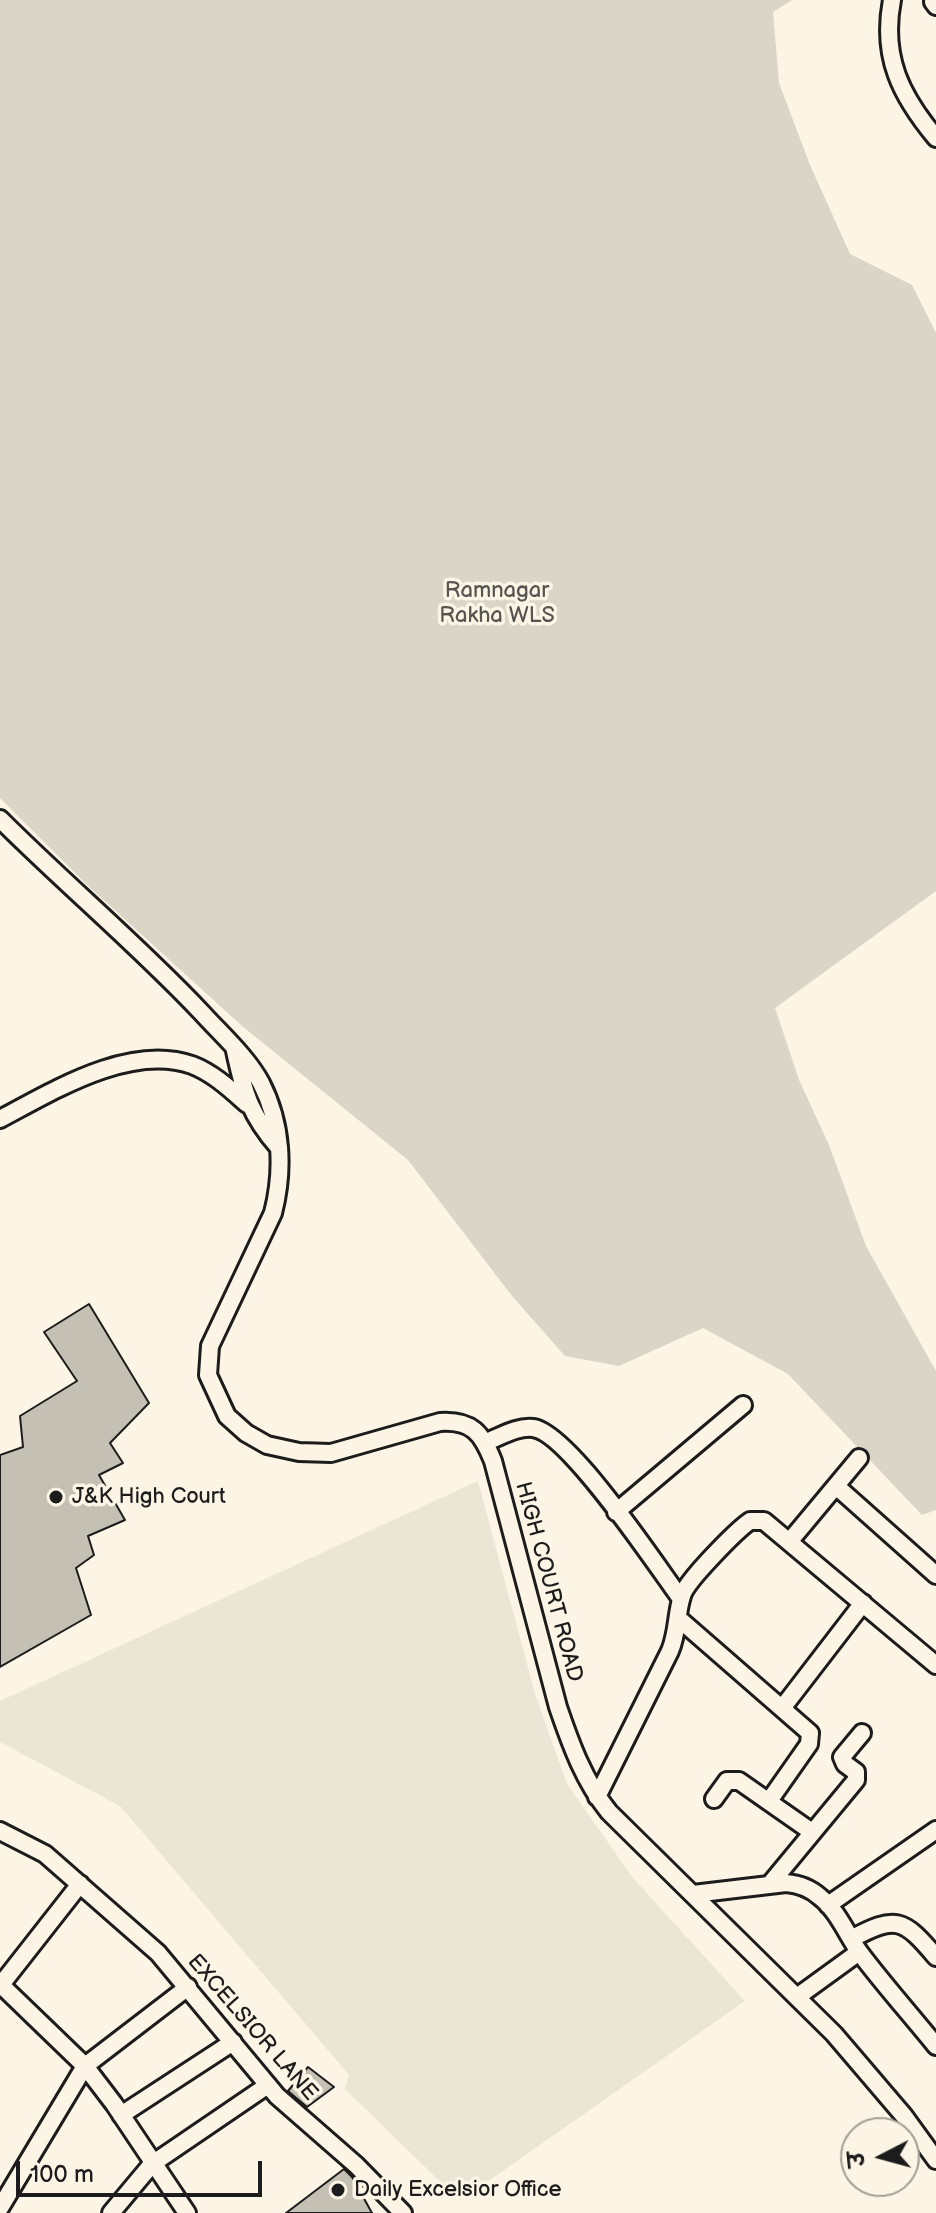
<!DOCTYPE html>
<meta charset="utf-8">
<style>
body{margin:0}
#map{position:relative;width:936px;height:2213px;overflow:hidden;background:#fcf5e5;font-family:"Balsamiq Sans","Playpen Sans Deva",sans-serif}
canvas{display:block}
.north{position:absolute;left:840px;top:2117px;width:80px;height:80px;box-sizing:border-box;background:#fcf5e5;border:2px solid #a29e95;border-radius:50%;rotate:264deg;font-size:22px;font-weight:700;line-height:32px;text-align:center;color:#1c1c1c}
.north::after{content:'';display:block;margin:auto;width:28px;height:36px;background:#1c1c1c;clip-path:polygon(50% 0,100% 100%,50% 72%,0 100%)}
.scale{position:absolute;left:16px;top:2161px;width:246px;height:36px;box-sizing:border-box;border:4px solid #1c1c1c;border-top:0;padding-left:10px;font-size:24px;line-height:28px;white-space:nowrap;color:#1c1c1c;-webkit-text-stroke:6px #fcf5e5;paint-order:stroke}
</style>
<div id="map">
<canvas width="936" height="2213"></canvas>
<div class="north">उ</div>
<div class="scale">100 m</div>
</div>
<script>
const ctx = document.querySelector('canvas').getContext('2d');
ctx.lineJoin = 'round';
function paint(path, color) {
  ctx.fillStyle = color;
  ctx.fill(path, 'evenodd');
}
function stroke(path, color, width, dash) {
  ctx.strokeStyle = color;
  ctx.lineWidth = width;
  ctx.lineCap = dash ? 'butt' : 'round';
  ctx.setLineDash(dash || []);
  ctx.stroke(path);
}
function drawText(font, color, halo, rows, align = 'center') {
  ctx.font = font + ' "Balsamiq Sans",sans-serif';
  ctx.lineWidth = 7;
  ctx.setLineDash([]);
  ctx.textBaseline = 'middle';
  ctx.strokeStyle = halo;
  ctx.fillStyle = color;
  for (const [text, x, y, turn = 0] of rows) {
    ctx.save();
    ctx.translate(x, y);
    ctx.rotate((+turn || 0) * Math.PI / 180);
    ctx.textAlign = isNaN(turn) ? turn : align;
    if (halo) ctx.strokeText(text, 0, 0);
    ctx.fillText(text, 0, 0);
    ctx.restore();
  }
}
paint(new Path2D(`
 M478,1481L535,1694L567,1784L633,1878L745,2001L460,2201L345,2089L349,2075L120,1806L0,1742V1701Z`), '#ebe5d6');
paint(new Path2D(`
 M0,0H792L773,12L779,83L810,165L850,254L912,285L936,333V891L775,1008L799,1080L829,1145L866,1246L936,1371V1510L922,1515L788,1374L703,1328L619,1366L565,1356L512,1296L408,1160L242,1026L86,884L0,798Z`), '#dbd5c8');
const building = new Path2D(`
 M89,1304L149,1403L110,1443L123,1463L99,1475L125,1520L88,1536L94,1555L76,1568L91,1615L0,1667V1455L23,1447L20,1416L77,1381L44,1332Z
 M308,2067L334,2087L307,2107L288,2091Z
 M344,2169L352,2177L372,2213H286Z`);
paint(building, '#c4c0b3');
stroke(building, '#1c1c1c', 2);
const minor = new Path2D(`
 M892,0C881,57 901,96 936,138
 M933,2L936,6
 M0,819C66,885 138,945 202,1013C222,1035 247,1057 261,1083C282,1124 284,1170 273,1213L210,1346L208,1375L227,1416L246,1433L267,1445L299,1452L331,1453L440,1422C472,1420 482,1433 493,1461L558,1707C571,1745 584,1781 609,1812L834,2034L904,2116L936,2160
 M235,1051C244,1093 250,1115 279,1148
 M0,1119C53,1091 130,1043 192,1065C213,1073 230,1089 247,1104
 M486,1442C500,1437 517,1426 533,1428C568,1432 657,1566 681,1599
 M836,1486L936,1575
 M616,1512L743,1405
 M789,1542L859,1458
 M678,1618L810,1733L809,1744L769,1801
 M783,1707L863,1603
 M597,1797L670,1651C678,1632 676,1615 682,1596C686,1581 737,1530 750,1521H764L936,1665
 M714,1799L727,1781H739L812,1832
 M0,1831L45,1854L158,1953L277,2096L356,2165L403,2213
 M770,1884L856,1780V1772L845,1764L842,1757L862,1733
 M693,1894L786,1883C799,1884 810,1888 820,1897C838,1911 847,1935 860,1953C884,1985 911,2015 936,2046
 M828,1905L936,1830
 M851,1939C896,1915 903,1918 936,1957
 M0,1984L85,2066L114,2104L187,2213
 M0,1986L80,1884
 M797,1997L859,1952
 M121,2115L233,2042
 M0,2208L85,2066L188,1987
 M111,2213L152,2164L268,2085`);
stroke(minor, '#1c1c1c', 22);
stroke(minor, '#fcf5e5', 16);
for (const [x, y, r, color] of [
 [56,1497,8,"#1c1c1c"],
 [338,2190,8,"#1c1c1c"]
]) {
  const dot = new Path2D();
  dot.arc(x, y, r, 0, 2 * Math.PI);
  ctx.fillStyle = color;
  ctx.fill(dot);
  stroke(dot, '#fcf5e5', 3);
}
drawText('22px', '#555450', '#fcf5e5', [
 ["Ramnagar",497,591],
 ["Rakha WLS",497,616]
]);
drawText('22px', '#1c1c1c', '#fcf5e5', [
 ["J&K High Court",72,1497],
 ["Daily Excelsior Office",354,2190]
], 'left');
drawText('22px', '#1c1c1c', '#fcf5e5', [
 ["HIGH COURT ROAD",548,1582,75],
 ["EXCELSIOR LANE",252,2028,49]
]);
</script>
